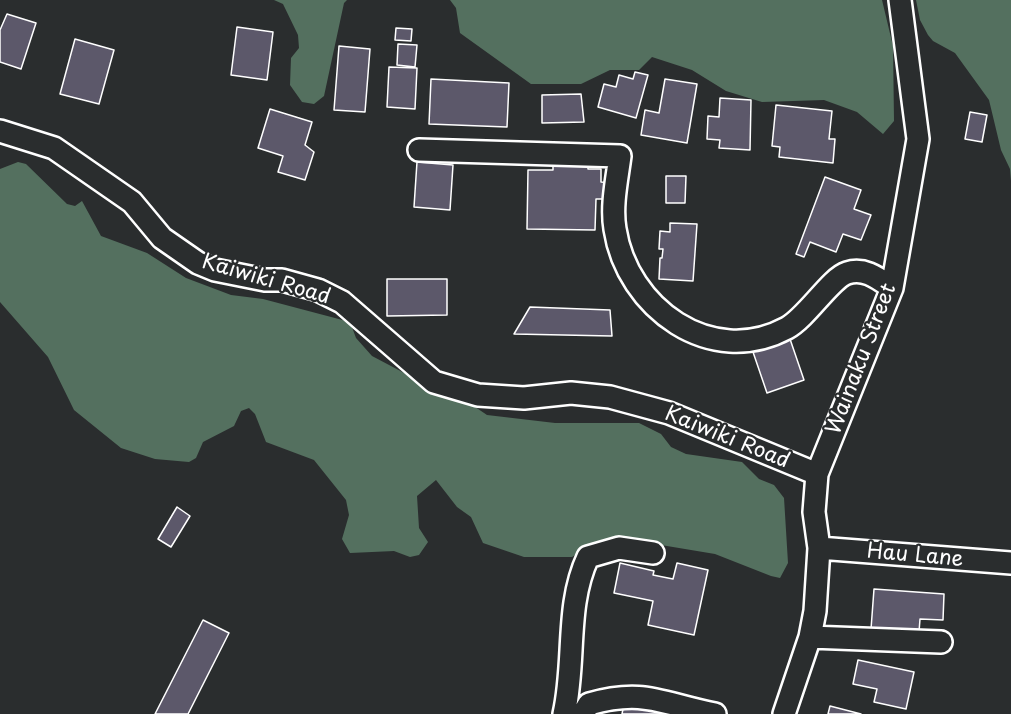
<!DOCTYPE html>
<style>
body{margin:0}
canvas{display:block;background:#2a2d2e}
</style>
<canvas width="1011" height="714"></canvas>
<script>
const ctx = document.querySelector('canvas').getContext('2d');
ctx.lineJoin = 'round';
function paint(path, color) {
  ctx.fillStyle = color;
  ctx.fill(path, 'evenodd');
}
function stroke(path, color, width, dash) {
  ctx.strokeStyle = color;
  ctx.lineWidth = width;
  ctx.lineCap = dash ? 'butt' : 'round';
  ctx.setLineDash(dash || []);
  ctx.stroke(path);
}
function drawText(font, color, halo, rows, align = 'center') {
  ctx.font = font + ' "Playpen Sans",sans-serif';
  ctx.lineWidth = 4.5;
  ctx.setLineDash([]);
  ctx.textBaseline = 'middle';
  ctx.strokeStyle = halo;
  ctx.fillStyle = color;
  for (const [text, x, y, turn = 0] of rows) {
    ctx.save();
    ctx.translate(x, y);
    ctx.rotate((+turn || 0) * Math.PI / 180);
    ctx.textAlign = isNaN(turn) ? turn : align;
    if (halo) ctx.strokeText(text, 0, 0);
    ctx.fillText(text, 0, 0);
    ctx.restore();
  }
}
paint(new Path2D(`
 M274,0H347L344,3L324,96L314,104L302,102L290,85L291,58L299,48L298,35L283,4Z
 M450,0H882L893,46L894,121L883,134L857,112L824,100L762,102L726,91L692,70L652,57L639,70H610L581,84H531L460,33L456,8Z
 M916,0H1011V181L1010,169L1001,150L989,100L955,53L933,41L928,35L920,20Z
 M18,162L26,164L67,204L75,206L82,201L101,236L147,253L186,278L231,295L263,299L350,322L356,338L372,356L408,375L447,388L487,415L555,423H639L661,434L671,447L686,454L742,462L759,479L774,485L784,498L788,563L780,578L771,576L715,554L637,541L595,542L572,557H524L483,543L471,517L457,507L436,480L417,496L419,528L428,542L419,555L410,557L394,551L350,553L342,539L349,515L346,500L314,460L266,442L255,414L249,408L241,411L234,426L203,442L196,458L189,462L155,459L121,448L74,410L48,357L0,302V169Z`), '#54705f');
const building = new Path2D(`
 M7,14L36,23L21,69L0,62V30Z
 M237,27L273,32L267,80L231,75Z
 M396,28L412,29L411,41L395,40Z
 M75,39L114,50L99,104L60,94Z
 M398,44L417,45L415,67L397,65Z
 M339,46L370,49L365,112L334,110Z
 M389,67L417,68L415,109L387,107Z
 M635,72L648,75L636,118L598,107L604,84L616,87L619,75L633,79Z
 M431,79L509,83L507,127L429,124Z
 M665,79L697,84L687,143L641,135L645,110L659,113Z
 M581,94L584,122L542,123V95Z
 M720,98L751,100L750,150L719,148L720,140L707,139L708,116L719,117Z
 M776,105L832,111L829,139H835L833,163L779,157L780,147L772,146Z
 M270,109L312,122L305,145L314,152L305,180L278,172L283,156L258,148Z
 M970,112L987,115L982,142L965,139Z
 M417,162L453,165L450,210L414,207Z
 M553,164L588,165V169H601V182L613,183V199H596L595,230L527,229L528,170H553Z
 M666,176H686L685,203H666Z
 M825,177L861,190L854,209L871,215L861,240L843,234L836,252L810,242L804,257L796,254Z
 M670,223L697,224L693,281L659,279L660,258H662L663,249H659L660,231L670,232Z
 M387,279H447V315L387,316Z
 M530,307L610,310L612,336L514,334Z
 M790,339L804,380L767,393L753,352Z
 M177,507L190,516L171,547L158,539Z
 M620,563L654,571L653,575L673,579L677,563L708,570L694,635L648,625L653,601L614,593Z
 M874,589L944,594L943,620L920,619L919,632L871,629Z
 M203,620L229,633L188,714H155Z
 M858,660L914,672L906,709L874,702L877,689L853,684Z
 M624,704L674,714H622Z
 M830,706L861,714H828Z`);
paint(building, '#5c586a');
stroke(building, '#fff', 1.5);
const street = new Path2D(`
 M0,131L54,148L132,202L162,238L198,263L215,270L265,280H282L318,290L342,302L434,382L478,395L524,398L571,393L610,397L669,413L817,474
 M419,150L620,156C617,179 611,206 615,229C627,308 711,369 787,328C807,317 831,278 847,273C865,267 879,279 892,288
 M819,548L1011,563
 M810,637L941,642
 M564,714C576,662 565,606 588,557L619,548L653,553
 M583,714L589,704C645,688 662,704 715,714
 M784,714L810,637L815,611L819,548L814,512L817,474L892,288L918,139L900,0`);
stroke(street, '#fff', 26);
stroke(street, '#2a2d2e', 21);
drawText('21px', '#fff', '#2a2d2e', [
 ["Kaiwiki Road",266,280,16],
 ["Wainaku Street",862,359,-69],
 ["Kaiwiki Road",727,438,22],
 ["Hau Lane",915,556,5]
]);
</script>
